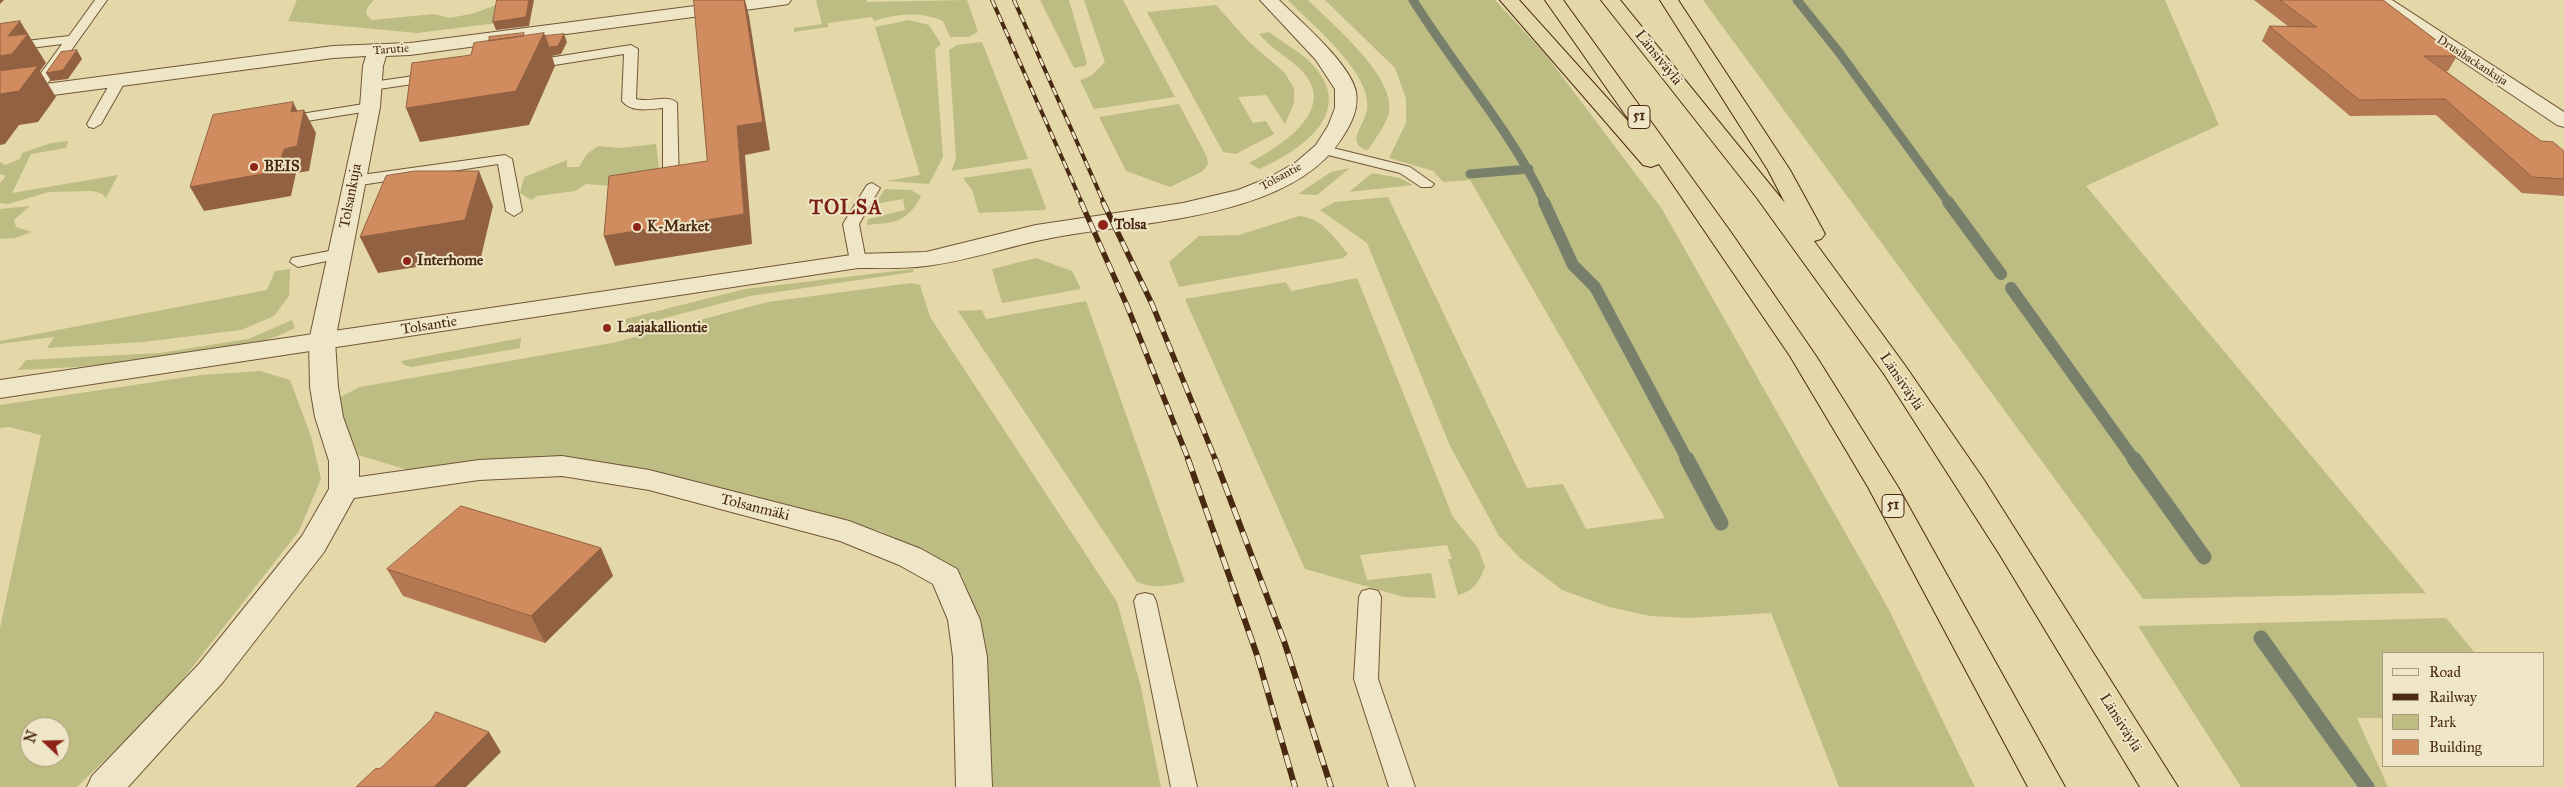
<!DOCTYPE html>
<meta charset="utf-8">
<style>
body{margin:0}
#map{position:relative;width:2564px;height:787px;overflow:hidden;background:#e5d8a8;font-family:"IM FELL Great Primer",serif}
canvas{display:block}
.legend{position:absolute;left:2382px;top:652px;width:162px;height:115px;box-sizing:border-box;background:#eee6c6;border:1px solid #ac9a7e;margin:0;padding:6px 9px;list-style:none;font-size:15px;color:#4a2913}
.legend li{display:flex;align-items:center;gap:10px;height:25px}
.legend b{width:25px;border:1px solid #ac9a7e}
.north{position:absolute;left:20px;top:717px;width:50px;height:50px;box-sizing:border-box;background:#eee6c6;border:1px solid #ac9a7e;border-radius:50%;rotate:291deg;font-size:14px;font-weight:700;line-height:20px;text-align:center;color:#4a2913}
.north::after{content:'';display:block;margin:auto;width:18px;height:22px;background:#8f2418;clip-path:polygon(50% 0,100% 100%,50% 72%,0 100%)}
</style>
<div id="map">
<canvas width="2564" height="787"></canvas>
<ul class="legend">
<li><b style="height:6px;background:#eee6c6"></b>Road</li>
<li><b style="height:6px;background:#4a2913"></b>Railway</li>
<li><b style="height:14px;background:#bcbc83"></b>Park</li>
<li><b style="height:14px;background:#d08b5f"></b>Building</li>
</ul>
<div class="north">N</div>
</div>
<script>
const ctx = document.querySelector('canvas').getContext('2d');
ctx.lineJoin = 'round';
function paint(path, color) {
  ctx.fillStyle = color;
  ctx.fill(path, 'evenodd');
}
function stroke(path, color, width, dash) {
  ctx.strokeStyle = color;
  ctx.lineWidth = width;
  ctx.lineCap = dash ? 'butt' : 'round';
  ctx.setLineDash(dash || []);
  ctx.stroke(path);
}
function drawText(font, color, halo, rows, align = 'center') {
  ctx.font = font + ' "IM FELL Great Primer",serif';
  ctx.lineWidth = 4;
  ctx.setLineDash([]);
  ctx.textBaseline = 'middle';
  ctx.strokeStyle = halo;
  ctx.fillStyle = color;
  for (const [text, x, y, turn = 0] of rows) {
    ctx.save();
    ctx.translate(x, y);
    ctx.rotate((+turn || 0) * Math.PI / 180);
    ctx.textAlign = isNaN(turn) ? turn : align;
    if (halo) ctx.strokeText(text, 0, 0);
    ctx.fillText(text, 0, 0);
    ctx.restore();
  }
}
paint(new Path2D(`
 M297,0H374L367,8L366,14L372,20L434,14L450,18L475,13L509,0L521,20L417,33L288,21Z
 M818,0H867V2L967,0L978,32L968,37H950L943,21C919,11 898,14 874,21L872,17L828,23V27L794,32V28L822,24L816,1Z
 M1040,0H1069L1087,63L1085,66L1074,68Z
 M1084,0H1123L1175,97L1094,109L1080,80L1091,76L1105,62Z
 M1288,0H1308C1331,23 1396,77 1389,112C1388,122 1374,140 1369,149L1365,150L1358,145L1356,139C1358,129 1365,120 1367,110C1374,75 1311,24 1288,0Z
 M1325,0H1495L1546,55L1662,209L1888,608L1975,787H1839L1771,613L1689,618L1650,616L1609,607L1562,590L1520,558L1499,536L1450,446L1367,243L1320,210L1335,202L1388,197L1527,488L1563,484L1586,529L1665,518L1470,180L1443,182L1433,171L1389,158L1406,123V99L1395,68Z
 M1703,0H2165L2219,125L2086,186L2426,593L2143,599Z
 M1216,5L1249,42L1284,72L1294,88V103L1285,124L1266,95L1238,97L1253,123L1266,121L1274,134L1236,154L1223,152L1147,12Z
 M909,20L929,25L941,44L935,50L943,157L929,184L887,181L920,175L875,27Z
 M1269,32C1282,42 1299,51 1310,62C1359,111 1302,150 1259,169L1249,163C1279,147 1338,111 1303,72C1290,58 1271,49 1259,34Z
 M982,42L1028,159L951,171L956,159L949,50L957,45Z
 M1179,104L1207,157L1208,164L1203,171L1170,187L1126,171L1099,117Z
 M68,141L66,148L31,154L12,193L118,175L106,198L102,194L93,191L49,192L8,204L0,203V183L6,176L0,174V162L5,165L20,159L22,153L51,143Z
 M656,144L660,177L614,186L586,184L575,191L537,196L531,200L520,193L524,177L567,160V167H579L587,154L598,146L619,148Z
 M1031,168L1046,208L1044,210L979,213L972,190L963,178Z
 M1350,168L1317,195L1298,194L1331,172Z
 M1372,173L1400,178L1413,185L1349,192Z
 M885,189L911,190L921,196C907,223 895,222 867,225L868,219L905,210L903,199L875,204Z
 M30,206L14,220L16,227L32,232L15,238L0,239V209Z
 M1299,216C1321,217 1335,238 1348,254L1343,258L1179,287L1169,262L1199,236L1239,235Z
 M1036,258L1072,271L1081,289L1002,303L992,269Z
 M290,269L289,296L274,316L241,330L143,342L47,348L54,337L0,344V341L267,290L275,271Z
 M913,269V272L750,296L626,328V319L745,289Z
 M1357,278L1453,517L1478,548L1485,567C1479,582 1474,591 1458,595L1448,559H1452L1447,545L1360,555L1367,580L1431,573L1436,598L1404,597L1305,569L1185,299L1286,282L1291,291Z
 M911,283L920,285L930,317L1117,602L1141,687L1161,787H983L981,643L962,575L932,556L880,531L745,499L511,463L408,470L358,455L337,403L342,396L360,387L612,343L768,302Z
 M1086,301L1185,582C1167,586 1155,589 1137,582L958,311L982,310L986,319Z
 M292,320L295,328C259,346 228,350 189,356C132,365 76,367 18,370L26,360L160,353L248,339Z
 M521,338L520,348L412,367L404,365L401,361Z
 M260,371L290,380L311,436L321,479L299,531L165,702L77,787H0V628L41,435L9,427L0,428V405L201,375ZM30,727H60V757H30Z
 M2446,618L2475,653H2383V718H2357L2388,787H2241L2138,626Z`), '#bcbc83');
stroke(new Path2D(`
 M1413,0C1455,68 1511,130 1545,203
 M1797,0L1838,51L1949,203
 M1470,174L1529,169`), '#78806c', 9);
stroke(new Path2D(`
 M1544,202L1573,265L1595,287L1688,461
 M1948,202L2001,274
 M2011,288L2135,461`), '#78806c', 12);
stroke(new Path2D(`
 M1687,459L1721,523
 M2134,459L2204,557
 M2261,638L2367,787`), '#78806c', 15);
const service = new Path2D(`
 M95,0H107L40,94H30L28,91L62,44L0,52V44L69,36Z
 M631,45L638,49L636,99C648,103 669,94 677,103L679,186L676,189H666L663,186V108C649,109 632,113 622,101L624,54L529,69L522,65L529,61Z
 M435,73L442,77L440,80L372,90L365,86L372,82Z
 M119,76L126,80L101,124L94,128L89,127L87,124L112,80Z
 M370,103L375,104L377,107L375,110L282,125L275,121L282,117Z
 M1325,146L1410,167L1434,184L1431,187H1421L1400,173L1320,153L1318,150Z
 M505,155L512,159L522,211L514,216L506,211L498,164L354,186L346,181L354,176Z
 M872,183L880,188L859,224L866,261L858,266L850,261L843,224L867,185Z
 M340,249L346,251L348,254L346,257L298,267L290,262L292,258Z
 M1370,589L1378,591L1381,597L1378,679L1415,787H1389L1354,679L1359,597L1362,591Z
 M1145,593L1153,595L1156,601L1197,787H1171L1134,601L1137,595Z`);
const minor = new Path2D(`
 M741,0H791L788,4L782,5L410,55L386,56L383,66L380,107L335,341L338,387L343,417L359,461V477L479,460L562,456L649,470L849,521L921,549L957,569L980,620L987,657L992,787H956L953,657L948,620L933,584L899,565L840,541L649,490L562,476L479,480L354,498L324,552L223,682L128,787H87L92,776L199,664L302,536L329,489V461L315,417L310,387L309,341L360,107L363,66L366,56L333,58L0,102V90L333,46L410,43Z
 M2371,0H2392L2564,112V127L2557,125Z`);
const tertiary = new Path2D(`
 M1260,0H1279C1299,20 1351,64 1356,92C1359,109 1351,124 1342,138C1290,220 1138,221 1051,238C1009,246 968,261 926,266C904,269 880,268 858,268L0,398V380L858,254L926,252L1036,225L1183,203L1238,190L1268,178L1295,163L1316,145L1328,126L1335,108V89L1316,60Z`);
const motorway = new Path2D(`
 M1500,0H1519L1636,130L1545,0H1563L1730,231L1816,356L1898,487L2065,787H2028L1868,487L1790,356L1659,164L1651,167L1643,165Z
 M1601,0H1620L1785,203L1768,170L1660,0H1678L1790,170L1825,234L1821,239L1814,241L1904,364L1984,480L2178,787H2140L2000,555L1884,374L1757,198Z`);
stroke(service, '#715538', 2);
stroke(minor, '#715538', 2);
stroke(tertiary, '#715538', 2);
stroke(motorway, '#4a2913', 2);
paint(service, '#eee6c6');
paint(minor, '#eee6c6');
paint(tertiary, '#eee6c6');
paint(motorway, '#e5d8a8');
const railFar2 = new Path2D(`
 M992,0L1082,203
 M1014,0L1104,203`);
const railFar1 = new Path2D(`
 M1081,202L1128,308L1189,461
 M1103,202L1152,304L1216,461`);
const rail = new Path2D(`
 M1188,459L1257,655L1295,787
 M1215,459L1285,644L1331,787`);
stroke(railFar2, '#4a2913', 4);
stroke(railFar1, '#4a2913', 5.5);
stroke(rail, '#4a2913', 6);
stroke(railFar2, '#eee6c6', 2.5, [8]);
stroke(railFar1, '#eee6c6', 4, [11]);
stroke(rail, '#eee6c6', 4.5, [13]);
paint(new Path2D(`
 M2254,0H2383L2457,56L2448,71H2446L2541,141L2564,151V196L2522,193L2436,115L2350,116L2262,41L2269,26L2289,27Z
 M601,548L613,576L545,643L403,596L387,569Z`), '#b37852');
paint(new Path2D(`
 M0,0H4L0,4Z
 M529,0H534L529,26L496,30L493,22Z
 M744,0H745L749,16L770,150L745,155L752,244L615,266L604,236L744,214L737,126Z
 M20,21L46,63L40,71L56,97L38,122L19,125L5,144L0,145V56L8,36Z
 M544,33L549,47L564,34L567,42L561,54L552,56L555,66L529,125L420,142L406,108Z
 M77,50L82,59L68,79L51,81L46,73Z
 M293,102L302,120L304,110L316,133L309,171L296,173L291,196L204,211L190,187L291,112Z
 M479,171L493,206L481,257L378,273L360,237Z
 M601,548L613,576L545,643L531,616Z
 M489,732L501,752L466,787H434Z`), '#926142');
const building = new Path2D(`
 M497,0H529L526,17L493,22Z
 M694,0H744L763,122L737,126L744,214L604,236L609,176L707,161Z
 M2280,0H2383L2457,56H2424L2541,141L2553,142L2564,151V179L2532,177L2445,99L2359,100L2269,26L2316,27Z
 M20,21L8,36L28,34L12,54L0,56V24Z
 M524,33L523,36L489,41V37Z
 M544,33L516,91L406,108L412,63L471,55L474,43Z
 M564,34L558,46L549,47L545,36Z
 M77,50L63,70L46,73L61,52Z
 M38,66L19,91L0,94V71Z
 M293,102L291,112L304,110L297,146L284,149L278,171L190,187L213,115Z
 M415,171H479L465,220L360,237L386,176Z
 M461,506L601,548L531,616L387,569Z
 M436,712L489,732L434,787H356L375,769L381,768L431,720Z`);
paint(building, '#d08b5f');
stroke(building, '#926142', 1);
for (const [x, y, r, color] of [
 [254,167,5,"#8f2418"],
 [1103,225,6,"#8f2418"],
 [637,227,5,"#8f2418"],
 [407,261,5,"#8f2418"],
 [607,328,5,"#8f2418"]
]) {
  const dot = new Path2D();
  dot.arc(x, y, r, 0, 2 * Math.PI);
  ctx.fillStyle = color;
  ctx.fill(dot);
  stroke(dot, '#eee6c6', 2);
}
drawText('12px', '#4a2913', '#eee6c6', [
 ["Tarutie",391,50,-4],
 ["Drusibackankuja",2472,61,33],
 ["Tolsantie",1281,177,-29]
]);
for (const [x, y, w] of [
 [1639,117,22],
 [1893,506,22]
]) {
  const box = new Path2D();
  box.roundRect(x - w / 2, y - 11.5, w, 23, 4);
  ctx.fillStyle = '#eee6c6';
  ctx.fill(box);
  stroke(box, '#4a2913', 1);
}
drawText('bold 14px', '#4a2913', null, [
 ["51",1639,117],
 ["51",1893,506]
]);
drawText('15px', '#4a2913', '#eee6c6', [
 ["Länsiväylä",1658,58,51],
 ["Tolsankuja",351,196,-79],
 ["Tolsantie",429,326,-9],
 ["Länsiväylä",1901,382,56],
 ["Tolsanmäki",755,508,14],
 ["Länsiväylä",2120,723,58]
]);
drawText('bold 15px', '#4a2913', '#eee6c6', [
 ["BEIS",264,167],
 ["Tolsa",1114,225],
 ["K-Market",647,227],
 ["Interhome",417,261],
 ["Laajakalliontie",617,328]
], 'left');
ctx.letterSpacing = '1px';
drawText('bold 20px', '#7a1f14', '#eee6c6', [
 ["TOLSA",846,209]
]);
ctx.letterSpacing = '0px';
</script>
